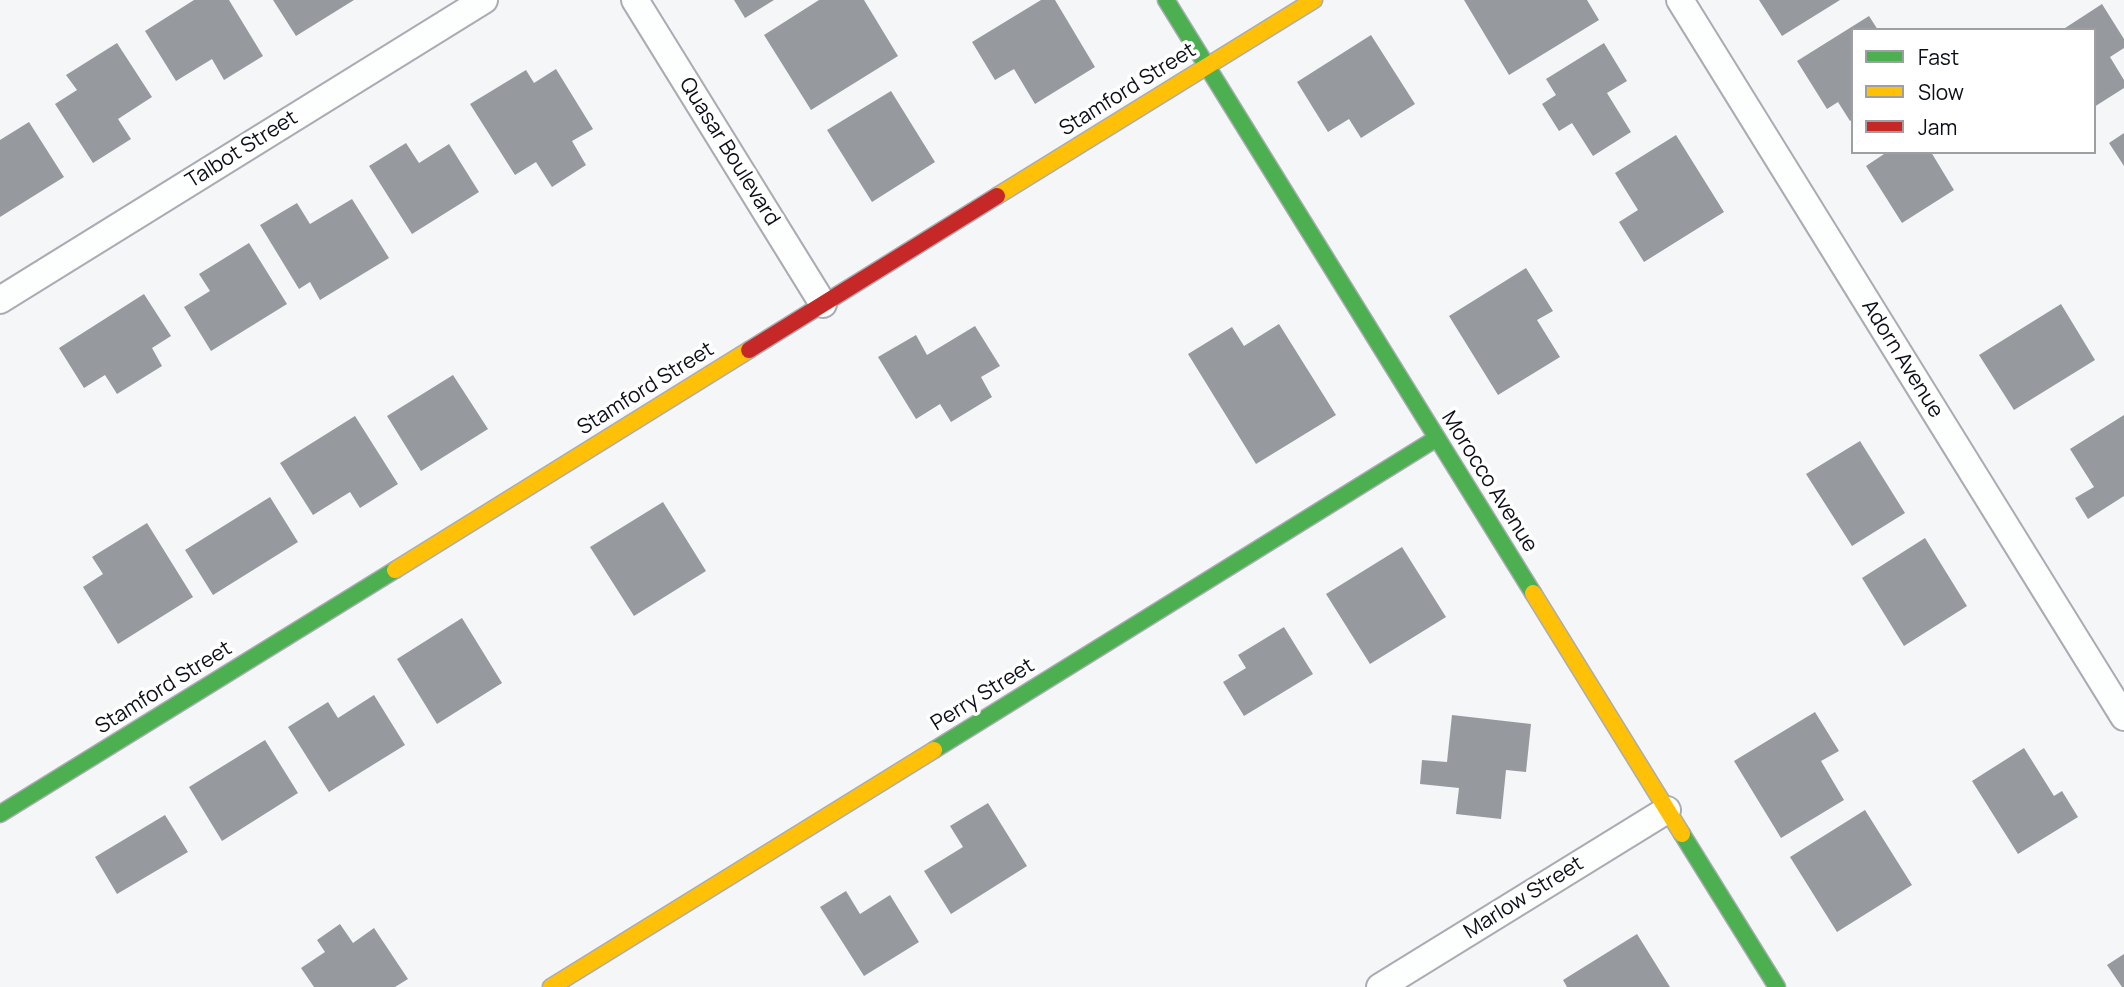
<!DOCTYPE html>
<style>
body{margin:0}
#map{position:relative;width:2124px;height:987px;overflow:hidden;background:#f4f6f8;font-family:Manrope,sans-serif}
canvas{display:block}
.legend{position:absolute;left:1851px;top:28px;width:245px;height:126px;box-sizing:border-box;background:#fff;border:2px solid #9d9fa3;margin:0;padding:9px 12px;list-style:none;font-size:21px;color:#0b0f19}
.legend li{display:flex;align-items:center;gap:14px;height:35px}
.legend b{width:35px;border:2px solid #9d9fa3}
</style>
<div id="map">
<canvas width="2124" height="987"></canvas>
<ul class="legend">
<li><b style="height:9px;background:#4caf50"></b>Fast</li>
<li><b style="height:9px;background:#ffc107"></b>Slow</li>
<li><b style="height:9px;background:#c62828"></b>Jam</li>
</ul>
</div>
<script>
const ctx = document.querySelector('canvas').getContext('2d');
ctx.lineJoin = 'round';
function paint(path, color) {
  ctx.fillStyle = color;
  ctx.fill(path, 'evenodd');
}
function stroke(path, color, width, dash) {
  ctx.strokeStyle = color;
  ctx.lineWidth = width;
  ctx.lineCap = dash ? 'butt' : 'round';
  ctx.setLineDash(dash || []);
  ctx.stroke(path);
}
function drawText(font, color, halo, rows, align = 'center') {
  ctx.font = font + ' Manrope,sans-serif';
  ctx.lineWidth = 7;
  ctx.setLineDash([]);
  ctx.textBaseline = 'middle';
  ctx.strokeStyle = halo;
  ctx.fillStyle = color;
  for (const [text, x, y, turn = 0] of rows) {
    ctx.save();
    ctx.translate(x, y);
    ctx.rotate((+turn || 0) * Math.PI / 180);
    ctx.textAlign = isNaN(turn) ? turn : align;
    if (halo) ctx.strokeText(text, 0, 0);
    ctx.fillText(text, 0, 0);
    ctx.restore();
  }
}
paint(new Path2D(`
 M194,0H229L263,56L224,80L212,59L176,81L145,31Z
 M273,0H354L296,36Z
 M734,0H774L745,18Z
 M819,0H864L898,56L811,110L764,35Z
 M1041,0H1055L1095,67L1035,104L1014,69L995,80L972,42Z
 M1464,0H1587L1599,20L1509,75Z
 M1759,0H1840L1782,36Z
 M2102,4L2124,39V48L2110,57L2124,80V88L2094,107V30H2062Z
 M1869,16L1878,30H1853V119L1850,121L1838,102L1827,109L1797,61Z
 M1371,35L1415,104L1361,138L1349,119L1328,132L1297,82Z
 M117,43L152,97L118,119L131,139L93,163L55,104L77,90L66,75Z
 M1604,43L1627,81L1607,93L1631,132L1593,156L1572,123L1559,131L1542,104L1556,95L1546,79Z
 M556,69L593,129L572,141L586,165L552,187L536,162L515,175L470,104L526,70L534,83Z
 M891,91L935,162L872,202L827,130Z
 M29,122L64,177L0,217V140Z
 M2124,133V166L2109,143Z
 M1676,135L1724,212L1644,262L1619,222L1638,210L1615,173Z
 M406,143L419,163L449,144L479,192L412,234L369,166Z
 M1887,152H1931L1954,190L1902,223L1866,166Z
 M352,199L389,258L320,300L310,282L299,289L260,225L297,203L310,224Z
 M249,243L287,304L211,351L184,307L210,291L199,274Z
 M1526,268L1553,311L1537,320L1560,357L1498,395L1449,316Z
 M144,294L171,336L152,348L162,366L117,394L105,375L84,388L59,348Z
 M2061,304L2095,360L2014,410L1979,355Z
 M1279,324L1336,415L1256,464L1188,354L1232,327L1244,346Z
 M975,326L1000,366L981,377L992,397L951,422L940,404L916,419L878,357L916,335L927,355Z
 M453,375L488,429L421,471L387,416Z
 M2124,415V496L2088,519L2075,498L2094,487L2070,449Z
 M355,416L398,484L360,508L350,492L313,515L280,463Z
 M1860,441L1905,513L1852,546L1806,474Z
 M270,497L298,542L213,595L185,550Z
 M663,502L706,571L634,616L590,547Z
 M147,523L193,597L118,644L83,587L103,574L92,557Z
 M1925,538L1967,606L1904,646L1862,578Z
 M1402,547L1446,617L1370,664L1326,594Z
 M462,618L502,683L437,724L397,659Z
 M1284,627L1313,674L1244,716L1223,682L1246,668L1238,655Z
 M374,695L405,745L329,792L288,727L328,702L338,718Z
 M1815,712L1839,751L1821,761L1844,800L1781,838L1734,761Z
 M1452,715L1531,724L1526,772L1506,770L1501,819L1456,814L1459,788L1420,784L1422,760L1447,762Z
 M265,740L298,793L222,841L189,787Z
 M2024,748L2054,796L2062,791L2078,817L2018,854L1972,781Z
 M988,803L1027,866L951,914L924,871L963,847L950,826Z
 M1865,810L1912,885L1837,932L1790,857Z
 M165,815L188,852L117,894L95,857Z
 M846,891L860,914L890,895L919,942L864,976L820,907Z
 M340,924L353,943L374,928L408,979L395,987H314L301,968L325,952L317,940Z
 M1637,934L1670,987H1567L1563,980Z
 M2124,954V987H2122L2107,965Z`), '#969a9f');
const street = new Path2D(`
 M635,0L823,304
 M1680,0L2124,717
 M0,300L484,0
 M1380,987L1667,810`);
const fast = new Path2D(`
 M1166,0L1533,593
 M934,750L1437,438
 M0,814L395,570
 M1682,834L1777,987`);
const slow = new Path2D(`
 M997,196L1314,0
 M395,570L749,350
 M1533,593L1682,834
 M551,987L934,750`);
const jam = new Path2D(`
 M749,350L997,196`);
stroke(street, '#a9acb2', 30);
stroke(fast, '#a9acb2', 19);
stroke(slow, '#a9acb2', 19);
stroke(jam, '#a9acb2', 19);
stroke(street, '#fdfefe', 26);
stroke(fast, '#4caf50', 16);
stroke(slow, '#ffc107', 16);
stroke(jam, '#c62828', 16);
drawText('21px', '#0b0f19', '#fff', [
 ["Stamford Street",1128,90,-32],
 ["Talbot Street",242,150,-32],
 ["Quasar Boulevard",729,152,58],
 ["Adorn Avenue",1902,359,58],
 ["Stamford Street",646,389,-32],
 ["Morocco Avenue",1489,482,58],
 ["Stamford Street",164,688,-32],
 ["Perry Street",983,695,-32],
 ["Marlow Street",1524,898,-32]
]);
</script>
